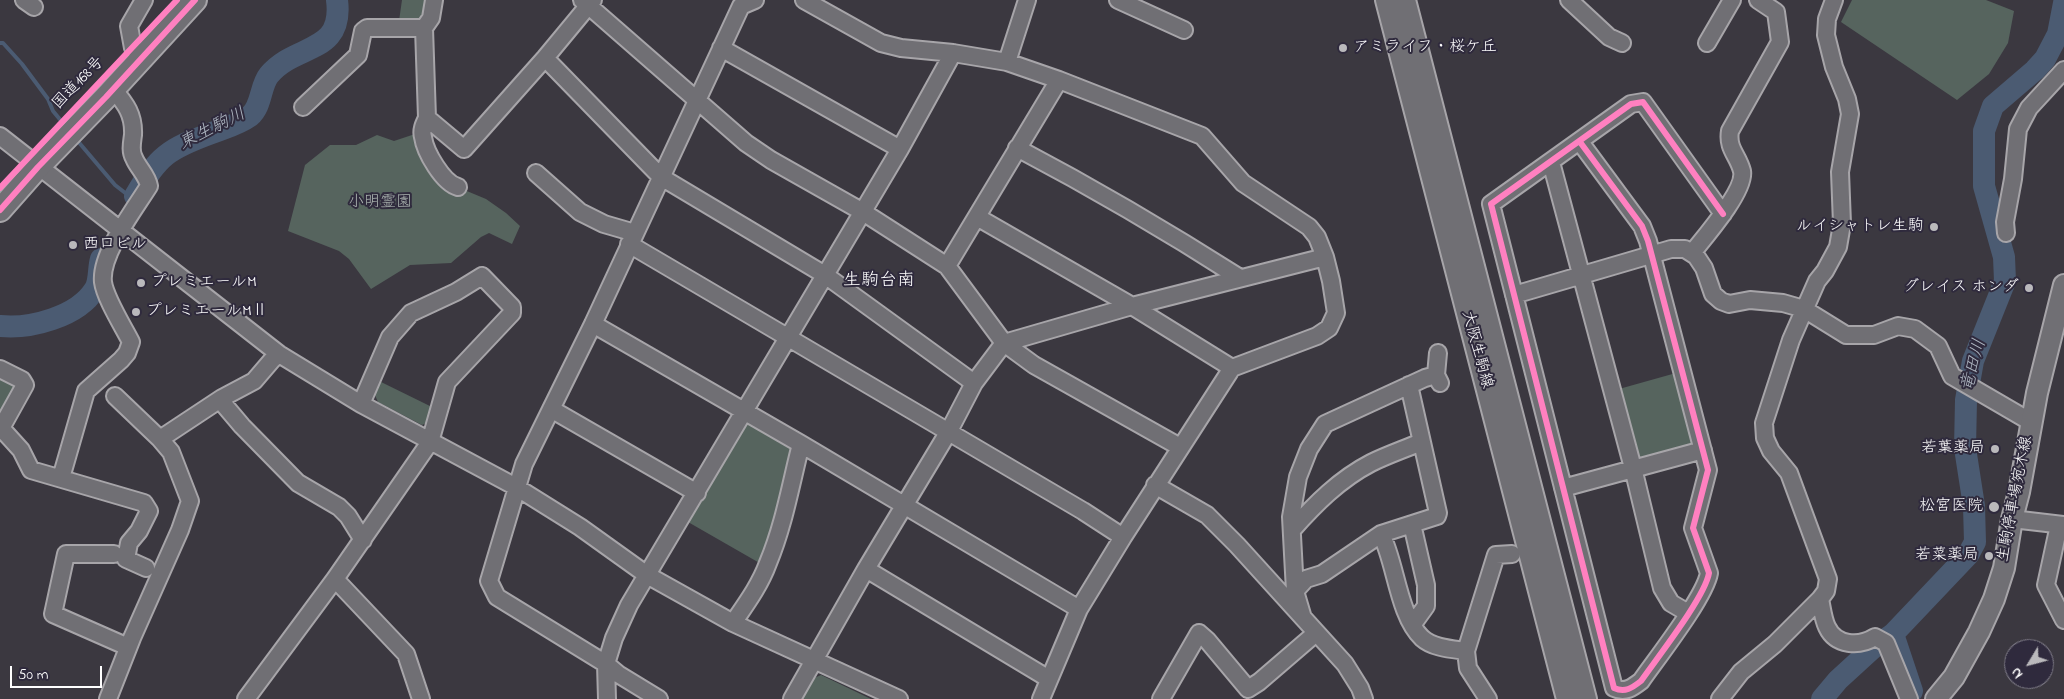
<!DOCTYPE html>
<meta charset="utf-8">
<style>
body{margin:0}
#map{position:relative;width:2064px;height:699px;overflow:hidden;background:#3b3840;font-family:"Indie Flower",sans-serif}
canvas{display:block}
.north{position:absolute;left:2004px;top:639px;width:50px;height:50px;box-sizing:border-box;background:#2f2a3d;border:1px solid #827f8b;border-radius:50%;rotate:233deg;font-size:14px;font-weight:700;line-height:20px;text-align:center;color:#fff}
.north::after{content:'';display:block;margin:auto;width:18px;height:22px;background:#bab9bc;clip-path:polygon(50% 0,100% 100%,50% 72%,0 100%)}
.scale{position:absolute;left:10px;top:666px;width:92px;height:22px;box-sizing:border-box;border:2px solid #fff;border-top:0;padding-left:6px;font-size:15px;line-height:18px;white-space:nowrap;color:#fff;-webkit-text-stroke:4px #2f2a3d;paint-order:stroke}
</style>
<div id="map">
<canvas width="2064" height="699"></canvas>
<div class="north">N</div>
<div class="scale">50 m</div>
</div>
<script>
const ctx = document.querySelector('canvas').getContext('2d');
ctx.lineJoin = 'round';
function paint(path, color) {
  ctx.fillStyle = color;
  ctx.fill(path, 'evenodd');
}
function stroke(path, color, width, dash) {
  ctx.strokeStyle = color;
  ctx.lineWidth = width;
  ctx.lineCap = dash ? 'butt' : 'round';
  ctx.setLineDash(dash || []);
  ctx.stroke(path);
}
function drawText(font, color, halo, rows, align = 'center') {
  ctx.font = font + ' "Indie Flower","Klee One",sans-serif';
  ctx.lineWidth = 4;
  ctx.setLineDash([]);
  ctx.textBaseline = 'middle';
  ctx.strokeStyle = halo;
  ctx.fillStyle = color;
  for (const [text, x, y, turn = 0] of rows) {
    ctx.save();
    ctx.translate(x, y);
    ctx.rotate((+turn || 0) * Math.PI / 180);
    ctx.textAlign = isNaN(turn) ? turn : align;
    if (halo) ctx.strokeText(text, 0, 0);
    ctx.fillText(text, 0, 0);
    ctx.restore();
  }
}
paint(new Path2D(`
 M402,0H427V15L418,21H399Z
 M1852,0H1986L2014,11L2008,43L1989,74L1957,100L1841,22Z
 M418,133L462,189L486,199L506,213L520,226L512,244L489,233L481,237L451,263L410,265L371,289L349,259L339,251L288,231L305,165L330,145H356L377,135L394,141Z
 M1676,373L1694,439L1689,447L1641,459L1634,454L1619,389Z
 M0,377L13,383L17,389L0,419Z
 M379,381L434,408L431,421L422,425L378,402L374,393Z
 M752,420L793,449L763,565L688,522L747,423Z
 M821,675L871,699H801L812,679Z`), '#56645e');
stroke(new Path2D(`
 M0,43H3L22,64L48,99L53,111L67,128
 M76,139L115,185L133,199`), '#4b5b72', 4);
stroke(new Path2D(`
 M135,196C158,156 168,149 212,133C225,128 239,124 250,116C262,106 260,86 269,75C295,43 344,55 337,0
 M0,326C30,329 78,317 95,289C100,281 98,269 101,259
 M1893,634L1912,691
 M1822,699L1838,680L1873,648L1893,634L1968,555L1975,542L1974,506L1965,448L1966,400L1973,361L2005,281L2004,257L1984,186V131L1993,106L2035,70L2045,59L2058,34L2064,3`), '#4b5b72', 22);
const minor = new Path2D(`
 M24,0L34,7
 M434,0L431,18L424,28L427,118L464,149L545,58L593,0
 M582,0L746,143L771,160L863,212L947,266L1004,343L1034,365L1180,447
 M804,0L881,43L901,48L953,53L1007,62L1059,80L1202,136L1243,183L1309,227L1317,237L1325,257L1331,281L1336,313L1329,328L1317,336L1232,368L1123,537L1079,609L1041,699
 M1118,0L1184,30
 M1569,0L1609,37L1622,43
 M1834,0L1827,19L1826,35L1834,67L1847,99L1850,114L1840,172L1842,224L1838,247L1825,271L1817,281L1791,340L1764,423L1765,438L1771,451L1789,473L1828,579L1826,591L1820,599C1822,608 1823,619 1827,627C1836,646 1859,647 1875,637L1886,643L1909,699
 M1707,43L1732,0
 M133,48L129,26L144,0
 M721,48L900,149
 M545,58L661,177L825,275L974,383
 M1007,62L1027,0
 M303,107L358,55L363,31L367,28H424
 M427,118C424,124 421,130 423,137C425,152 443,183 458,187
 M0,136L279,354L361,404L516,487L580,527L647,575L733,623L899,699
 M1580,142L1642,226L1648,241L1708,470L1693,528L1709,573C1705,597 1657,658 1641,681C1632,688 1625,693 1614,688L1491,204L1631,104L1643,102L1723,214
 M1017,148C1093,188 1168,232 1240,278
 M1551,162L1633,468L1662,588L1671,603L1688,613
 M536,173L580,212L604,224L635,233
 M977,217L1132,306L1232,368
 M2006,233L2005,222L2013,179L2018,129L2029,108L2064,70
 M629,244L1083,511L1123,537
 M1692,253C1704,238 1746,190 1742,171C1738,155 1727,149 1730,131L1780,42L1776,12L1758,0
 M947,266L1059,80
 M1514,295L1671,249H1685L1696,256L1704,268L1713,294L1721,301L1729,304L1750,300L1783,303L1804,309L1846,335H1874L1898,326L1915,329L1938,346L1952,376L2031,422
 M593,324L801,444L1079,609
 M1438,353L1436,375L1440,383
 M0,369L22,380L25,385L0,430
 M220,400L242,426L298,483L339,507L348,516L363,540
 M551,409L697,493
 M2,429L21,450L31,470L144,503L149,511L139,531L129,543L126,559L146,568
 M160,439L222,398L254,381L272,360L279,354
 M61,478L86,391L121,360L127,353L131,342C124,328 105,298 103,282C100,254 134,210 149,186C147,175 138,168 134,158C130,151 132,143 133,135C134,115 126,104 113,89
 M1155,485L1207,515L1237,545L1345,664L1360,688L1364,699
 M1563,488L1703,450
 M2012,519L2064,525
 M1412,524L1426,585V606L1413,624
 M2059,525L2046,585L2064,620
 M1292,530C1315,504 1340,479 1371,463C1387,455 1405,449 1421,442
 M1381,534C1396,563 1398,615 1422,638C1433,648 1452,649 1466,651
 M114,554H66L53,614L128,647
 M866,569L1049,679
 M335,579L406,654L421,699
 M1295,591L1306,579L1322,574L1381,534L1437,516L1438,513L1409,385
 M1303,618L1295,591L1291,517L1298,477L1309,449L1325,424L1425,378L1436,375
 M733,623C746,604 760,585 768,563C784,525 791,483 801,444
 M108,699L132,638L180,530L190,501L171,452L160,439L115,396
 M246,699L335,579L430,442L447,382L512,313V307L482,276L456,292L411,313L390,337L361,404
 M607,699L606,664L614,638L629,605L900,149L953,53
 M659,699L618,674L606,664L497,597L489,581L524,464L593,324L741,6L755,0
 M792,699L866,569L949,431L974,383L1004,343L1132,306L1325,257
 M1161,699L1199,633L1207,640L1248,689L1259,682L1316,633
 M1488,699L1468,668L1466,651L1496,555L1512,554
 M1720,699L1741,672L1775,644L1820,599`);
const major = new Path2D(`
 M1386,0L1567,699
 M1405,0L1586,699
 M1936,699L1954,677L1979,632L1994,599L2004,568L2012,519L2019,492L2037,393L2064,285`);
const highway = new Path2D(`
 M0,210L38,167L106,97L195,0`);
stroke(minor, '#a7a5a9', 20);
stroke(major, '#a7a5a9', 24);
stroke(highway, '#a7a5a9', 26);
stroke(minor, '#706f74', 16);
stroke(major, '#706f74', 20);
stroke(highway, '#706f74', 22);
stroke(new Path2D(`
 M1580,142L1642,226L1648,241L1708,470L1693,528L1709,573C1705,597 1657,658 1641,681C1632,688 1625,693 1614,688L1491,204L1631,104L1643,102L1723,214
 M0,188L177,0
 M0,210L38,167L106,97L195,0`), '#ff80c0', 6);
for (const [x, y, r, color] of [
 [1343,48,5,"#bab9bc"],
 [1934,227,5,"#bab9bc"],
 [73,245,5,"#bab9bc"],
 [141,283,5,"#bab9bc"],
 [2029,288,5,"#bab9bc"],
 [136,312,5,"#bab9bc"],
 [1995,449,5,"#bab9bc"],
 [1994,507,6,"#bab9bc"],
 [1989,556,5,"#bab9bc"]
]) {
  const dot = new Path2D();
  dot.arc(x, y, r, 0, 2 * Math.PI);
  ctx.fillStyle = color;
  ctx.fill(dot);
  stroke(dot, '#2f2a3d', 2);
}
drawText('16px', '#fff', '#2f2a3d', [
 ["アミライフ・桜ケ丘",1353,48,"left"],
 ["ルイシャトレ生駒",1924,227],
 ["西口ビル",83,245,"left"],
 ["プレミエールM",151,283,"left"],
 ["グレイス ホンダ",2019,288],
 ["プレミエールMⅡ",146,312,"left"],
 ["若葉薬局",1985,449],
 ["松宮医院",1983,507],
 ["若菜薬局",1979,556]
], 'right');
drawText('16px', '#fff', '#2f2a3d', [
 ["国道168号",79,84,-46],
 ["大阪生駒線",1476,350,75],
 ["生駒停車場宛木線",2016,499,-79]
]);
drawText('16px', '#acb5b1', '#2f2a3d', [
 ["小明霊園",380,203]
]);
drawText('italic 18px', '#afb7c2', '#2f2a3d', [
 ["東生駒川",213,130,-27],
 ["竜田川",1975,366,-75]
]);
drawText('18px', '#fff', '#2f2a3d', [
 ["生駒台南",879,282]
]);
</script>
